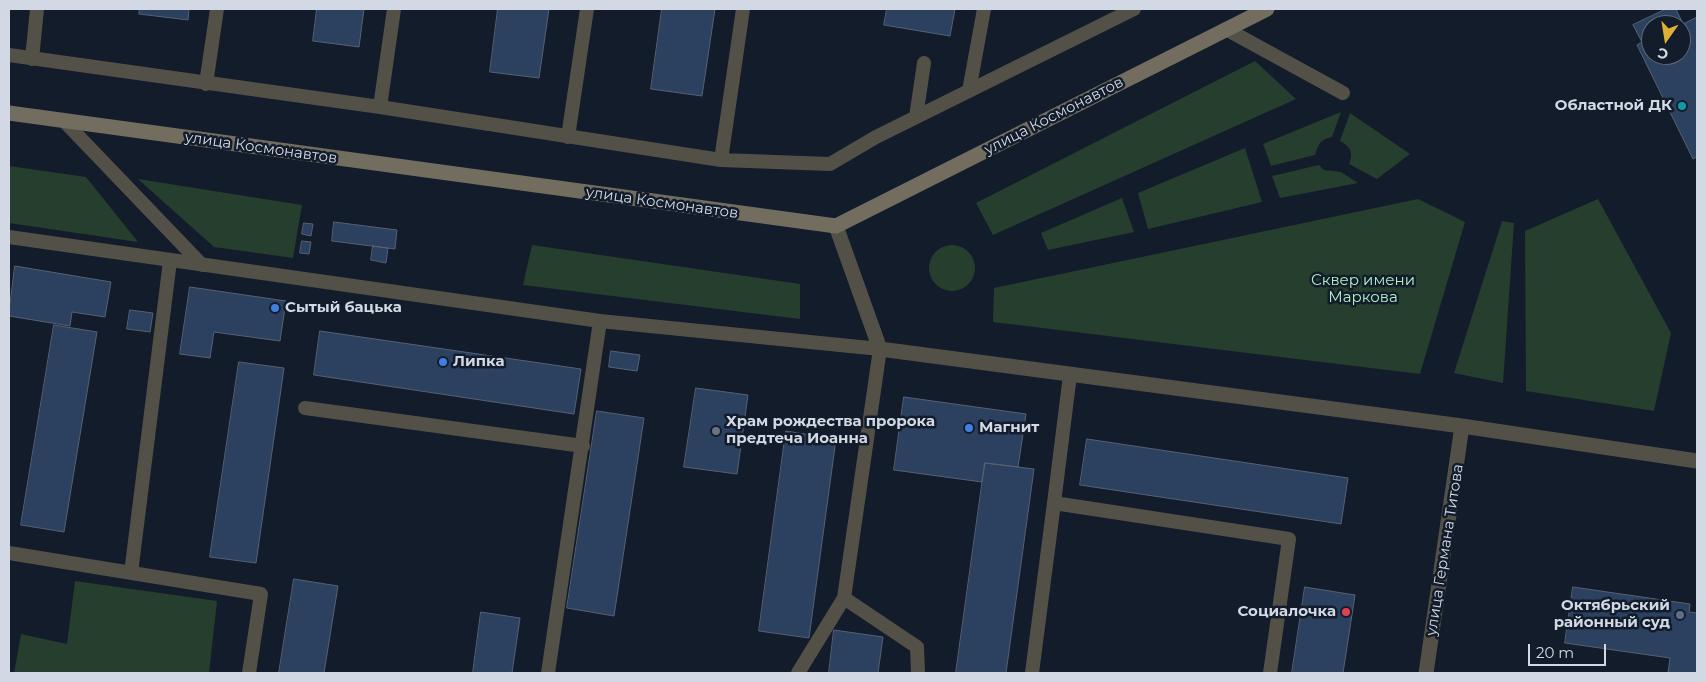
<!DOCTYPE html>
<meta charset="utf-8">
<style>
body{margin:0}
#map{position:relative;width:1706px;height:682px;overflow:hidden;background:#121c2b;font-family:Montserrat,sans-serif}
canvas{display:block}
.frame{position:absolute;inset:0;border:10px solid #d2d9e4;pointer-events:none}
.north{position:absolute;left:1641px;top:15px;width:50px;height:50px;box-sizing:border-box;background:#121c2b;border:1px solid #5f6875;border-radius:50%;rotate:193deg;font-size:14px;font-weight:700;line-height:20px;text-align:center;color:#d2d9e4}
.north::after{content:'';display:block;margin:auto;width:18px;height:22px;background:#e0b034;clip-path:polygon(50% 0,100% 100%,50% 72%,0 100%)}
.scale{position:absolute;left:1528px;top:644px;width:78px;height:22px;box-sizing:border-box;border:2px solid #d2d9e4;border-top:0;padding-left:6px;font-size:15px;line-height:18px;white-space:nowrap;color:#d2d9e4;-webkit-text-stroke:4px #121c2b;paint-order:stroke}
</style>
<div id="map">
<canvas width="1706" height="682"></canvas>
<div class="frame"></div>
<div class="north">С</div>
<div class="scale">20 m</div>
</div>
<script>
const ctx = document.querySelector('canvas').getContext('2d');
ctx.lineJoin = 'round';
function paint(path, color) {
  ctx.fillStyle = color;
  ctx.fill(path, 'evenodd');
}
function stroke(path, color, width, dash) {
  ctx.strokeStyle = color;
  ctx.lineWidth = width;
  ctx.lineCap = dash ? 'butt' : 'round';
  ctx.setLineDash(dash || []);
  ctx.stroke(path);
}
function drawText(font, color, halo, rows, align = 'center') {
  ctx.font = font + ' Montserrat,sans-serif';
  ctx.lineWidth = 5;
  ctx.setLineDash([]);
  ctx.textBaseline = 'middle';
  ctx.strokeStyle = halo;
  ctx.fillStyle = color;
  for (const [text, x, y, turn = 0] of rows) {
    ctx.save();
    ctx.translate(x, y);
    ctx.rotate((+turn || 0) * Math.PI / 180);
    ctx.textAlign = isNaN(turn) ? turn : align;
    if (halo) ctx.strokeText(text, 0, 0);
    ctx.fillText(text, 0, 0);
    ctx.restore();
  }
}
paint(new Path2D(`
 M1255,61L1296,99L993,235L976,203Z
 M1341,112L1332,137C1321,139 1318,144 1315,155L1271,166L1263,144Z
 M1350,113L1410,154L1377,179L1349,164C1354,153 1350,146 1340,141Z
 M1245,148L1262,202L1148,229L1138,193Z
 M1319,165L1324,170L1341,172L1358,183L1280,198L1272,176Z
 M9,166L86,177L138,242L9,223Z
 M138,179L302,205L293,258L214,247Z
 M1122,198L1134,232L1048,250L1041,233Z
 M1418,199L1465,222L1420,374L993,322L994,288Z
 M1598,199L1671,333L1654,411L1526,391L1525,231Z
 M1502,221L1514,223L1503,383L1454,373Z
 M532,245L800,284V319L523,285Z
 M929 268a23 23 0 1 1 46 0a23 23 0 1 1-46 0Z
 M75,581L217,601L209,673H14L21,634L67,644Z`), '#263e2e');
const building = new Path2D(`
 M140,9H189L188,20L139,14Z
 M317,9H364L359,47L313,41Z
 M498,9H549L539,78L490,72Z
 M662,9H715L702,96L651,89Z
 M887,9H955L950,36L884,25Z
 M1666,9H1676L1683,24L1697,17V157L1693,159L1637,45L1642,42L1633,25ZM1651,25H1681V55H1651Z
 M334,222L397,230L395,249L332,241Z
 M304,223L313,224L311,236L302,234Z
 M302,241L311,242L309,254L300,253Z
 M373,246L388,248L386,263L371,260Z
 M15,266L111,282L105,317L72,312L70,326L9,316Z
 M190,287L286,301L280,341L214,332L210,358L180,354Z
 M130,310L153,313L150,332L127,329Z
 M54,325L97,332L64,532L21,525Z
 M320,331L581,369L574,414L314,375Z
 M611,351L640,355L637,371L609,367Z
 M239,362L284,368L256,563L210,557Z
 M696,388L748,395L737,474L684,467Z
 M904,397L1026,414L1018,467L985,463L982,482L894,470Z
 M597,411L644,418L614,616L567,608Z
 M786,431L836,439L809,638L759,631Z
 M1087,439L1348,478L1341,524L1080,485Z
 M985,463L1034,469L1006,673H956Z
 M294,579L338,586L324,673H279Z
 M1305,587L1355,595L1343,673H1292Z
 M1573,587L1690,604L1689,612L1697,613V673H1668L1670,658L1565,643Z
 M481,612L520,618L512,673H473Z
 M834,630L883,637L878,673H829Z`);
paint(building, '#2c4160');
stroke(building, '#556173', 1);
stroke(new Path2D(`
 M1226,29L1343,93
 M9,55L380,107L721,160L830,164L876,137L1134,9
 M32,59L37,9
 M206,84L217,9
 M969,91L984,9
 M380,107L394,9
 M916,117L924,63
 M63,120L202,265
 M568,137L587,9
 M721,160L743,9
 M9,237L600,321L880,349L844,598L798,673
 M1070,375L1054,503L1289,539L1270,673
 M305,408L583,446
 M9,553L261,594L249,673
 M131,573L170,261
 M844,598L917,647L918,673
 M548,673L600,321
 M1032,673L1054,503`), '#535047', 14);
stroke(new Path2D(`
 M836,226L880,349L1462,426L1697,461
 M1426,673L1462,426`), '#535047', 15);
stroke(new Path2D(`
 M9,113L836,226L1267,9`), '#726d5f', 15);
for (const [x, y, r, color] of [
 [1682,106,5,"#0f9aa8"],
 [275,308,5,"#3f7fe0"],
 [443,362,5,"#3f7fe0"],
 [969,428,5,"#3f7fe0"],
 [716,431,5,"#6b7280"],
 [1346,612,5,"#e0444e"],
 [1680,615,5,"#5c6f8a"]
]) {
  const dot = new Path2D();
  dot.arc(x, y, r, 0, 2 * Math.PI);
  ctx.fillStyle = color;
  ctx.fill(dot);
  stroke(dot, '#121c2b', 2);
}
drawText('bold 15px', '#d2d9e4', '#121c2b', [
 ["Областной ДК",1672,106,"right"],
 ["Сытый бацька",285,308],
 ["Липка",453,362],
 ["Храм рождества пророка",726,422],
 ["предтеча Иоанна",726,439],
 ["Магнит",979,428],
 ["Октябрьский",1670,606,"right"],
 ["районный суд",1670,623,"right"],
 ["Социалочка",1336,612,"right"]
], 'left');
drawText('15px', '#d2d9e4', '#121c2b', [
 ["улица Космонавтов",1054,116,-27],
 ["улица Космонавтов",261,148,8],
 ["улица Космонавтов",662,203,8],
 ["улица Германа Титова",1445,550,-81]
]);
drawText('15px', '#aff1c4', '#121c2b', [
 ["Сквер имени",1363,281],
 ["Маркова",1363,298]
]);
</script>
